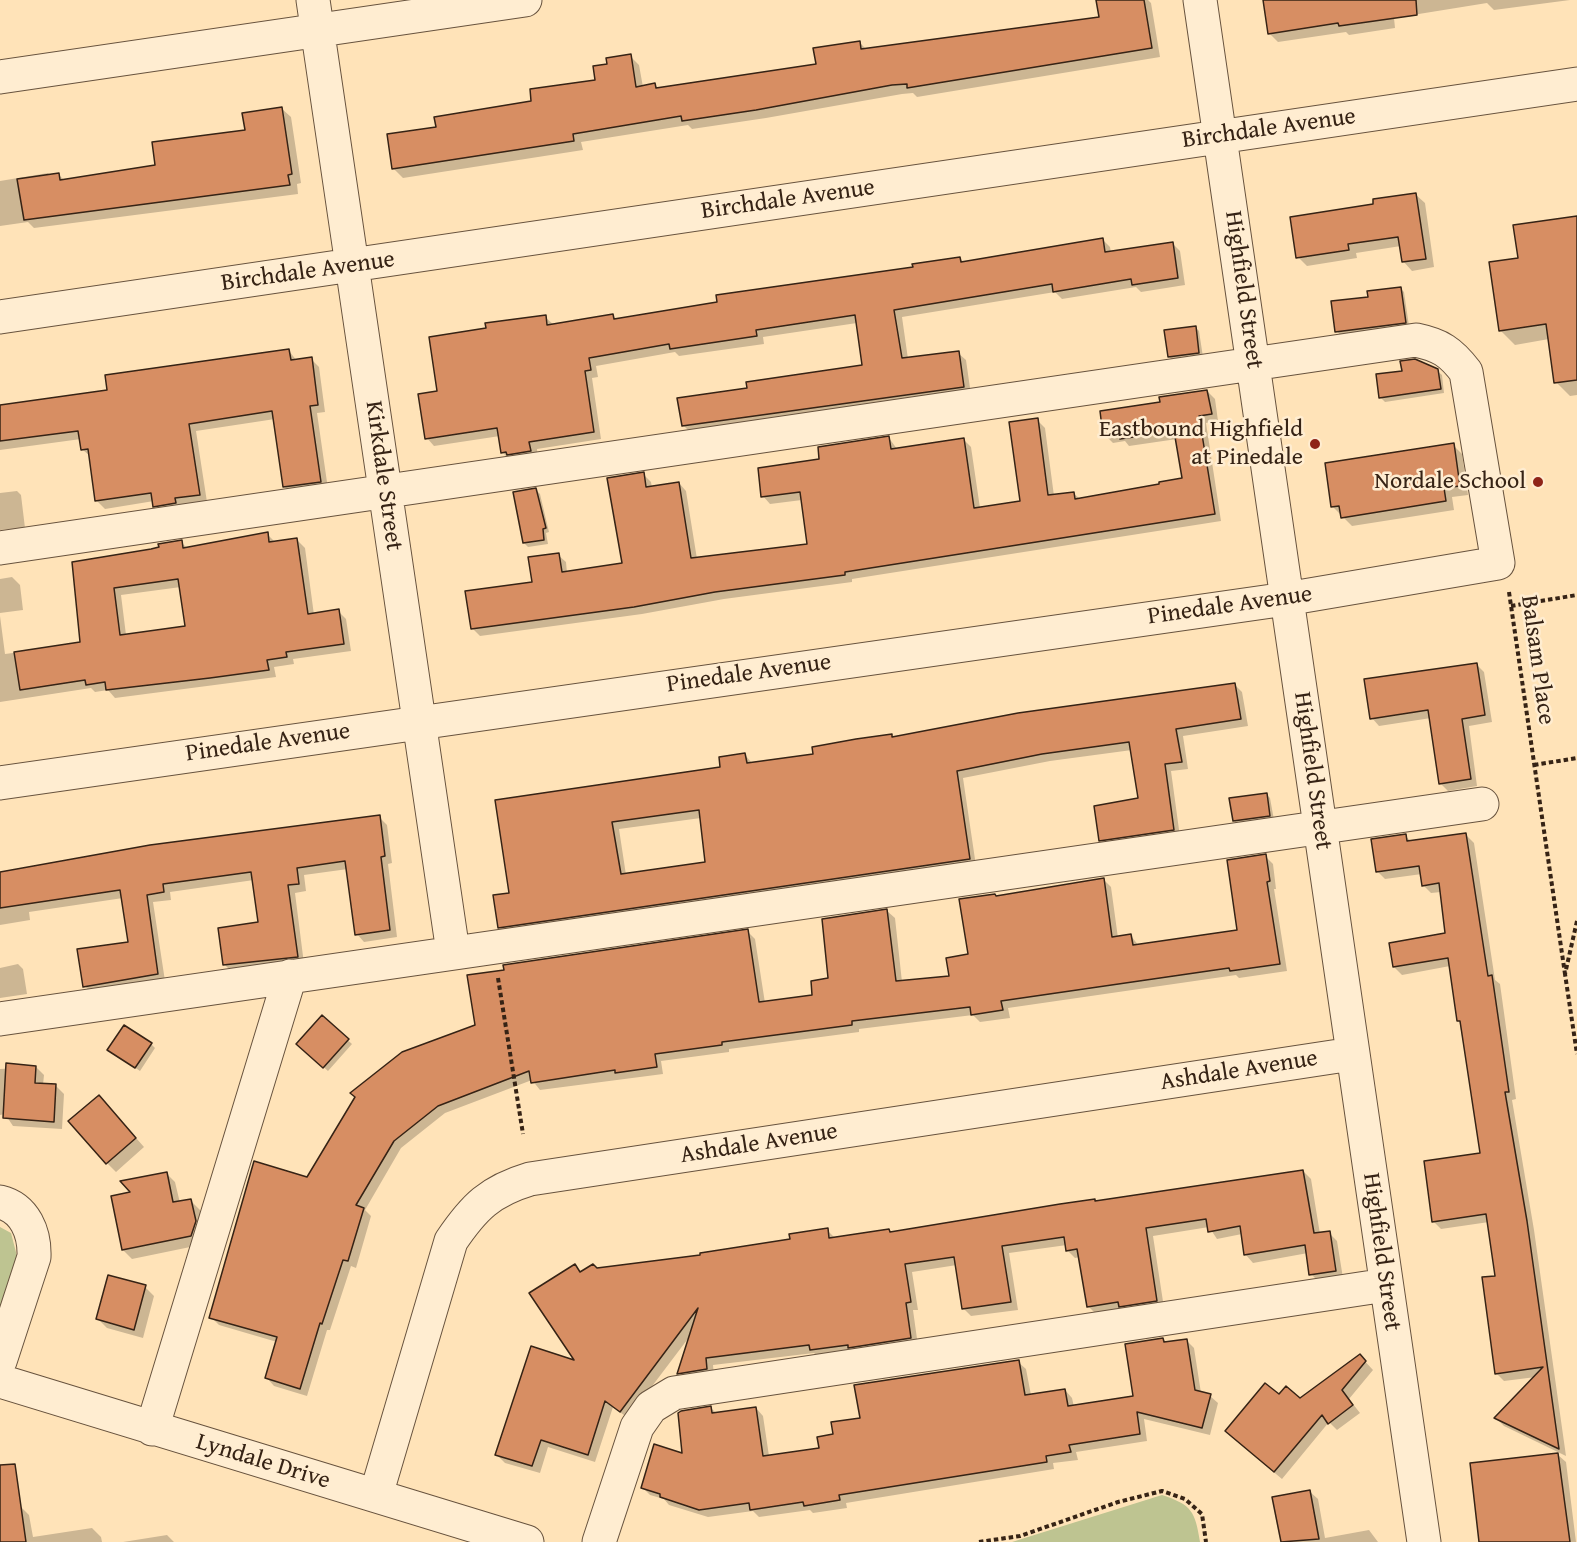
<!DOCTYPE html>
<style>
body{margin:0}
canvas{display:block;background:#ffe3b8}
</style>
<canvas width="1577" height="1542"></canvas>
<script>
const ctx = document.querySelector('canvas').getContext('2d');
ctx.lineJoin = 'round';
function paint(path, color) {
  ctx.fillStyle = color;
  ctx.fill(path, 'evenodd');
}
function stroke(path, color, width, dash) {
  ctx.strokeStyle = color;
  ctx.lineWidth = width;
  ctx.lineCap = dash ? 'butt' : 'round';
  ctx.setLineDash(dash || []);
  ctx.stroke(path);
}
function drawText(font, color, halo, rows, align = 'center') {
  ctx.font = font + ' "Gentium Book Plus",serif';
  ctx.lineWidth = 5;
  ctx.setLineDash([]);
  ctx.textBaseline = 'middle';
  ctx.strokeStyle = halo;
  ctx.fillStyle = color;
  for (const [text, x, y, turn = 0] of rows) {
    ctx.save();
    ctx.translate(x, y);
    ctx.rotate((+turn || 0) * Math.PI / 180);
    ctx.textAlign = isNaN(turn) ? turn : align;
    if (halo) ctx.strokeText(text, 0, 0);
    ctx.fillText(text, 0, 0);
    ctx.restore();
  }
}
paint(new Path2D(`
 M0,1227L11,1233L18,1260L0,1315Z
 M1162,1495C1192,1505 1195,1511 1200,1542H1012Z`), '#bec491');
paint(new Path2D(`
 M1107,0H1148L1151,3L1160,57L917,97L913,93L902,94L766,118L692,129L688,125L581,142L583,150L403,178L394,169L437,128L533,103L597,81L609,65L630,56L639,65L643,87L655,85L659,89L817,65L859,42L867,50L1100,19Z
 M1264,0H1570L1494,10L1487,3L1394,18L1395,28L1349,35L1346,32L1278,42L1269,33Z
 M281,108L291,117L301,183L297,184L298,194L34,228L28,222L0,226V181L48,173L51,176L59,175L65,181L157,166L247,131Z
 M1415,194L1425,203L1434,267L1412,271L1403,261L1401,246L1356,253L1357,258L1307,266L1298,257L1375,205Z
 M1577,217V395L1570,396L1556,382L1549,339L1515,345L1501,331L1520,259Z
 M1102,239L1110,247L1111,253L1172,243L1180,251L1185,285L1141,292L1136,287L1062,299L1055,292L902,317L908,359L958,353L966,360L971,395L691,433L683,425L749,390L864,367L857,323L763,337L764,344L679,356L675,352L596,366L598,377L592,378L601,439L537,449L538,459L510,460L502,452L500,436L434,446L427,438L439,392L488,330L545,317L554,325L613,316L617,320L915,269L960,258L964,263Z
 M1400,288L1404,292L1409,326L1341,336L1337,331Z
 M1195,327L1199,331L1203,357L1174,361L1169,357Z
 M289,351L297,361L311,359L319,367L325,412L317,413L328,489L293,495L285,487L275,419L196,431L207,502L162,514L154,501L105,509L97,501L91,457L83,450L81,439L0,450V407L109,391Z
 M1415,361L1430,365L1442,375L1444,393L1385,402L1381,398L1378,376L1403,372Z
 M1207,391L1215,399L1218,421L1206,423L1221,521L852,579V582L724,599L642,614L480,636L472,628L534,583L558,555L566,562L567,573L623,564L643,474L651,482L652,488L679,483L686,491L697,559L808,546L802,500L770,504L763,496L821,461L889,438L897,449L963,439L971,447L980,508L1022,502L1037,420L1045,428L1054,496L1073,493L1080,499L1184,479L1177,439L1129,446L1125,441L1113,443L1105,435L1162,403Z
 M1453,445L1462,454L1468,495L1452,497L1454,510L1352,526L1333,507Z
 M536,490L540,494L549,532L546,533L548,544L528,547L524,543Z
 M17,491L21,495L25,528L0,530V493Z
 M267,534L275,542L297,540L305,548L314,615L338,611L346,619L351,651L293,659L294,664L274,667L276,677L115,698L108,690L95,692L91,688L0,702V616L5,654L81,644L73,563L151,551L181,542L188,549ZM181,587L187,628L126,635L121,595Z
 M12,577L20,585L23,610L0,613V579Z
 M1477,665L1484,672L1492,722L1469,726L1477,786L1448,791L1440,783L1431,718L1379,726L1372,718Z
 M1235,685L1242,692L1248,726L1183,736L1188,769L1171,771L1180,837L1108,847L1100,840L1139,799L1132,750L1050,761L963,778L976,866L507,935L499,927L511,894L496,801L722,769L745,755L752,763L815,755L891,736L894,739ZM701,818L706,864L626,875L619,829Z
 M1266,794L1270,798L1274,820L1238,825L1234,821Z
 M379,817L387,825L392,863L388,864L397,937L364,942L357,934L348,869L304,875L306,891L295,893L304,964L232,972L225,965L260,924L254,880L170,892L171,900L153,902L165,981L92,994L85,986L129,943L123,898L29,912L30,920L0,925V874Z
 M1466,835L1474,843L1495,980L1500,984L1516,1099L1512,1100L1534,1230L1566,1456L1504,1426L1496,1418L1536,1377L1504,1381L1496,1373L1497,1277L1489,1222L1441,1229L1433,1221L1482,1155L1450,966L1402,975L1394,967L1447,934L1441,892L1431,893L1423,885L1422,874L1385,879L1377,871L1405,836L1412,842Z
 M1265,856L1273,864L1276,889H1274L1287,971L1239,978L1236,975L1008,1008L1010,1018L980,1022L973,1015L859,1029V1032L729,1049V1052L661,1061L663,1074L540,1090L532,1080L445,1113L401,1148L365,1210L371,1216L356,1268L351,1266L330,1330H327L307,1396L274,1386L267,1378L277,1342L219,1325L211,1317L308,1179L747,931L755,939L765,1003L814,997L887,911L895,918L902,982L950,977L970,955L997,897L1103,879L1111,887L1118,938L1131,936L1139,946L1239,931Z
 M18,964L23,969L27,994L0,998V968Z
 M322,1017L352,1044L328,1071L298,1044Z
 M151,1044L155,1048L140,1071L109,1050Z
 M36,1067L44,1075L43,1085L56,1086L64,1094L62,1129L13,1126L5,1114L0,1115V1069Z
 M108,1106L144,1147L116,1172L107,1163Z
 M1303,1171L1311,1179L1320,1234L1329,1233L1337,1241L1343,1278L1319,1282L1311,1274L1308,1253L1253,1263L1246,1255L1242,1234L1217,1239L1209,1227L1153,1236L1164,1308L1096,1314L1088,1306L1080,1257L1075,1258L1067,1250V1245L1009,1253L1018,1310L971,1316L963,1308L957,1265L912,1272L918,1310H913L918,1346L819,1358L814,1353L713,1365L714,1376L686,1381L679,1373L690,1336L628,1418L613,1407L595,1462L548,1447L540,1473L505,1463L497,1455L578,1363L575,1266L582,1273L702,1256L792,1241L827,1230L836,1239L891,1233Z
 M166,1173L175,1182L180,1203L191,1201L200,1210L204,1231L200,1245L132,1259L123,1250L133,1193Z
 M145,1287L154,1296L143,1338L107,1328L98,1319Z
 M1163,1339L1167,1343L1186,1340L1194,1348L1201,1393L1210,1396L1218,1403L1210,1435L1144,1419L1147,1441L1076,1452L1078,1460L1053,1463L1054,1469L846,1503L847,1508L813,1513L810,1510L759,1517L753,1511L708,1517L669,1505L664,1499L650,1495L642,1487L684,1455L711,1408L717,1414L756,1408L763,1416L769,1456L820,1449L835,1436L861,1420L1018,1362L1026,1369L1031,1395L1065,1390L1072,1398L1074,1407L1135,1398Z
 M1360,1356L1373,1370L1349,1399L1360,1413L1337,1430L1329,1422L1282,1479L1234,1439L1279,1396L1300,1400Z
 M1558,1455L1566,1462L1576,1542H1479L1472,1465Z
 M1309,1491L1318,1499L1325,1538L1369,1530L1378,1542H1283L1274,1498Z
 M0,1504L20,1506L29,1515L33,1537L92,1528L101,1537L102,1542H0Z
 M167,1535L174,1542H123Z`), '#0003');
const building = new Path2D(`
 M1096,0H1144L1152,48L907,88V84L892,85L756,110L682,121L681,116L573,134L574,141L392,169L387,134L436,127L434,117L531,101L530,89L595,80L593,66L607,64L606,58L631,54L636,87L655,83L656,88L816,64L813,48L860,41L861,49L1099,17Z
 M1263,0H1416L1417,15L1339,26L1338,23L1268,34Z
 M282,107L292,174L288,175L290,185L24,220L17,179L59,173L60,180L155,165L152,142L245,130L242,113Z
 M1416,193L1426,259L1402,262L1398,237L1348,244L1349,250L1296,258L1290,217L1373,204V199Z
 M1577,216V380L1554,383L1546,324L1499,331L1489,262L1518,258L1513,225Z
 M1103,238L1105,252L1173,242L1178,278L1132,285L1131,279L1053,292L1052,284L894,310L902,358L959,351L964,387L682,426L677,398L747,388L746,382L862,365L855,315L756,330L757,336L670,349L669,344L589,358L591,370L585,371L594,432L529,442L531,451L507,455L506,452L501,453L497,428L425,439L418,394L437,391L429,337L486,328L485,323L546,315L547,325L613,314L614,319L717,302L716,295L913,267L912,264L960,257L961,262Z
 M1401,287L1406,323L1335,332L1331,301L1368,297L1367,291Z
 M1196,326L1199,353L1168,357L1164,330Z
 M289,349L291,360L312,357L318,405L310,406L321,482L283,487L272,411L189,424L200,495L175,498L176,503L153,507L151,493L95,501L88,449L81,450L78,431L0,441V405L107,390L105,375Z
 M1415,359L1438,369L1441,389L1379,398L1376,374L1402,371L1400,361Z
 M1207,390L1212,414L1199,416L1215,514L845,572V575L715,592L634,607L471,629L465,591L532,582L528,557L559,553L562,572L622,563L607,478L644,472L646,487L679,482L691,558L807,544L800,492L761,497L758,468L819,459L818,447L889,436L891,449L964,438L974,508L1020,501L1009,422L1038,418L1048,495L1074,492L1075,499L1159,484V482L1182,478L1174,431L1120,439L1119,434L1103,436L1100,411L1160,402L1159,397Z
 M1454,443L1460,486L1444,488L1446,501L1341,518L1339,506L1331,507L1325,463Z
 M536,488L546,528L543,529L544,540L523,543L513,492Z
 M268,532L269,542L297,538L308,614L339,609L344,644L286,652L287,657L267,660L269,670L210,678L106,690L105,682L86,685L85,680L20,690L14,652L80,642L72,562L151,549L159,547L158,544L182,540L183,548ZM178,579L185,626L120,635L114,588Z
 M1477,663L1485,715L1462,719L1471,779L1439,784L1428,710L1370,719L1364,679Z
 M1235,683L1241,719L1176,729L1182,762L1165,764L1174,830L1099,841L1094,806L1138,798L1129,742L1042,754L957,771L970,859L498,928L493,895L509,893L495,800L720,767L719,757L745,753L747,763L813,754L812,747L856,739L892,734V737L1018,713ZM699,810L705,862L621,874L612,822Z
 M1267,793L1270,816L1233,821L1229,798Z
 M380,815L385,856L381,857L390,930L355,935L345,861L297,868L299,884L288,885L298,957L223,965L218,928L258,922L251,872L163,884L164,892L147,895L158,974L83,987L77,949L128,942L120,890L0,908V872L150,845Z
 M1466,833L1488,976L1492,975L1509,1092H1505L1527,1221L1559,1449L1494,1418L1543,1367L1495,1374L1482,1277L1495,1276L1486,1214L1432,1222L1424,1161L1480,1153L1460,1021H1457L1448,958L1393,967L1389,943L1445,933L1439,883L1422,886L1419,866L1376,872L1371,839L1406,834L1407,841Z
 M1266,854L1270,881L1267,882L1280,964L1230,971L1229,968L1001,1001L1003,1010L971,1015L970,1007L852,1021V1025L722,1042V1045L655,1054L657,1067L615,1073V1070L531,1083L529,1071L438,1106L394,1141L356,1205L364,1208L348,1261L343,1260L322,1324L320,1323L300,1389L265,1378L277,1337L209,1318L254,1161L307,1177L355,1097L350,1093L402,1052L475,1025L467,975L504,970L503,965L748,929L759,1002L812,995L811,981L828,978L822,919L887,909L896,981L949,976L946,958L968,954L959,899L995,894L996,896L1104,878L1112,937L1131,934L1133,945L1237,930L1227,860Z
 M322,1015L349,1039L323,1068L296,1044Z
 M124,1025L152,1043L135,1068L107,1050Z
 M6,1063L36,1066L35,1083L56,1084L54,1122L3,1118Z
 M99,1095L136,1138L106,1164L68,1121Z
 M1303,1170L1314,1233L1330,1231L1336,1271L1309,1275L1305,1245L1244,1255L1240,1226L1208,1232L1206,1219L1146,1228L1157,1301L1119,1307L1118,1302L1087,1307L1077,1249L1066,1251L1064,1237L1002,1246L1011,1302L962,1309L954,1257L905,1264L911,1302L906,1303L911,1338L848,1348V1345L810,1350L809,1345L706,1358L707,1369L677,1374L698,1308L620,1412L605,1401L588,1455L541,1440L532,1466L495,1455L531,1346L574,1360L529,1293L575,1264L580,1272L593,1264L597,1268L700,1255V1253L790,1239L789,1234L828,1228L829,1238L889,1229L890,1232L1060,1204L1095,1199V1201Z
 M167,1172L173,1202L191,1199L196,1221L191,1236L122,1250L111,1196L130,1192L120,1181Z
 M108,1275L146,1285L134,1330L96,1319Z
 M1163,1338L1164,1342L1187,1339L1195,1390L1211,1394L1202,1428L1137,1412L1140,1434L1069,1445L1071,1452L1046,1456L1047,1462L839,1495L840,1500L804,1506L803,1502L750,1510L749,1503L699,1510L660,1497V1494L641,1488L654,1444L682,1453L678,1413L681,1411L711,1406L712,1413L756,1407L763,1456L819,1448L817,1437L833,1434L831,1422L860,1418L854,1385L1019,1360L1025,1395L1065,1389L1068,1406L1133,1396L1125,1344Z
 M1360,1354L1366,1361L1342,1390L1353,1405L1328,1424L1322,1415L1274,1472L1225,1431L1265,1383L1279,1394L1286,1386L1300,1398Z
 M1558,1453L1570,1542H1479L1470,1463Z
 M15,1464L26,1542H0V1465Z
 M1310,1490L1319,1539L1281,1542L1272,1497Z`);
paint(building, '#d78e63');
stroke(building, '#362315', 1.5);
const minor = new Path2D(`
 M313,0L453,952
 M1200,0L1424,1542
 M0,77L525,0
 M0,317L1577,84
 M0,548L1416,340C1440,345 1451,352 1466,372L1498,563L1286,599L0,783
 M0,1019L1482,804
 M0,1202C25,1208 35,1233 34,1257L0,1361
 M0,1381L527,1542
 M152,1429L290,976
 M376,1495L451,1241C474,1207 490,1191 530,1179L1352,1054
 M599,1542L637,1427L651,1407L674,1393L1386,1285`);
stroke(minor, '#68533e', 35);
stroke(new Path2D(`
 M1509,592L1565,974
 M1511,606L1577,595
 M1534,765L1577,758
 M1577,921L1565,974L1577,1054
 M498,978L523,1134
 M979,1542L1020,1536L1118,1502L1162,1491L1185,1499L1202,1514L1206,1542`), '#362315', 4, [4.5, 3]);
stroke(minor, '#ffedd1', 33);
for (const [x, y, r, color] of [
 [1315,444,6,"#8f2418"],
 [1538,482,6,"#8f2418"]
]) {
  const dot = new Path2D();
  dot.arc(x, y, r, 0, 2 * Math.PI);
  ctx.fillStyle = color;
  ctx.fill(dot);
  stroke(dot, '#ffedd1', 2);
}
drawText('24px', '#362315', '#ffedd1', [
 ["Birchdale Avenue",1269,129,-8],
 ["Birchdale Avenue",788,200,-8],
 ["Birchdale Avenue",308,272,-8],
 ["Highfield Street",1243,290,82],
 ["Kirkdale Street",383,476,82],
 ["Pinedale Avenue",1230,606,-8],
 ["Balsam Place",1537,660,82],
 ["Pinedale Avenue",749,674,-8],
 ["Pinedale Avenue",268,743,-8],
 ["Highfield Street",1312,771,82],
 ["Ashdale Avenue",1239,1071,-9],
 ["Ashdale Avenue",759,1144,-9],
 ["Highfield Street",1381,1252,82],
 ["Lyndale Drive",263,1462,17]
]);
drawText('24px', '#362315', '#ffedd1', [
 ["Eastbound Highfield",1303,430],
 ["at Pinedale",1303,458],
 ["Nordale School",1526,482]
], 'right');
</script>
